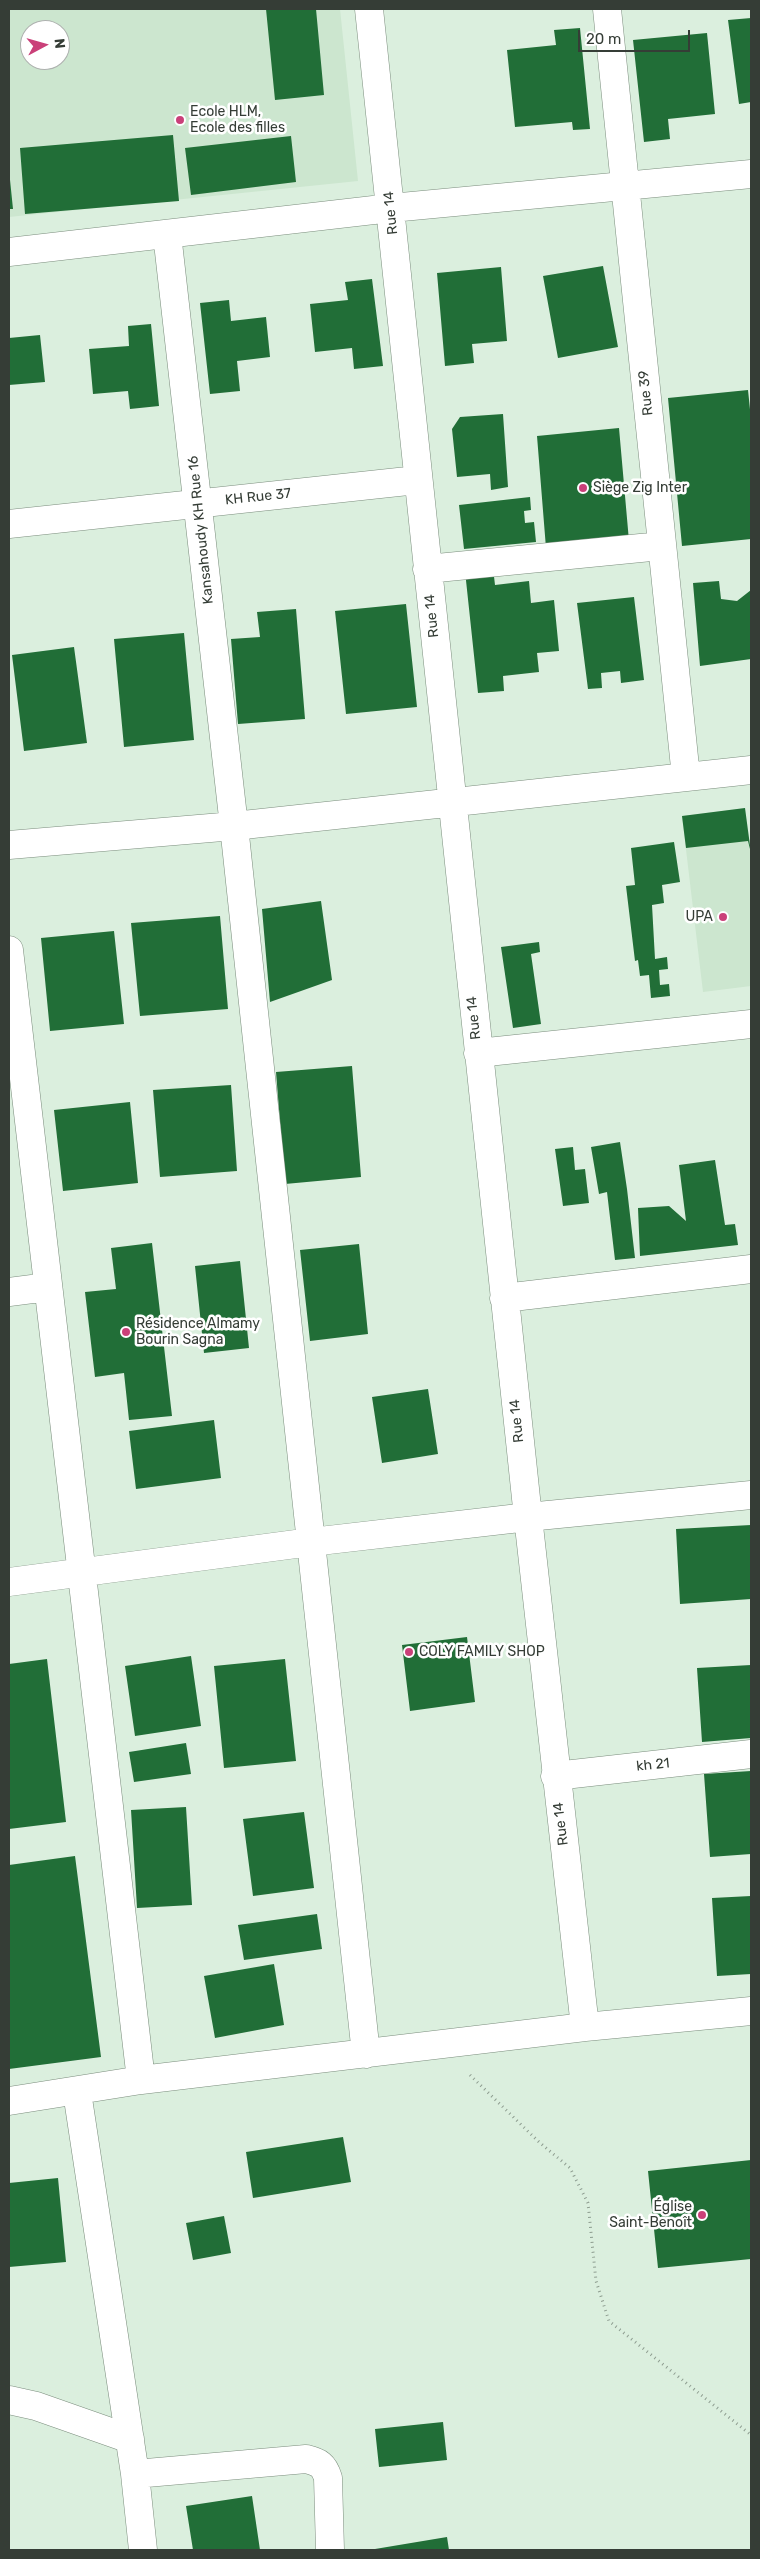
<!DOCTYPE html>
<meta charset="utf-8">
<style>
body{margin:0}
#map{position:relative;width:760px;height:2559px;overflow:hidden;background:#dbefde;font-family:Rubik,sans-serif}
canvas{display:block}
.frame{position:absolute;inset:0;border:10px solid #353d36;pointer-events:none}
.north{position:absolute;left:20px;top:20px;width:50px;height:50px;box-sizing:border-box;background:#fff;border:1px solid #aeb1af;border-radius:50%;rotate:84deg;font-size:14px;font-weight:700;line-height:20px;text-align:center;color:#353d36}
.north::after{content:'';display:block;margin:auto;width:18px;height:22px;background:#ca4079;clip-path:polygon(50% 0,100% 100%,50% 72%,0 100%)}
.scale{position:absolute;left:578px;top:30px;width:112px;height:22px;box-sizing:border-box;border:2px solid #353d36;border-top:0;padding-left:6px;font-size:15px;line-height:18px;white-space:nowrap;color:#353d36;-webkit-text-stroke:4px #fff;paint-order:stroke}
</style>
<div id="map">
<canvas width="760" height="2559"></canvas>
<div class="frame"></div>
<div class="north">N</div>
<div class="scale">20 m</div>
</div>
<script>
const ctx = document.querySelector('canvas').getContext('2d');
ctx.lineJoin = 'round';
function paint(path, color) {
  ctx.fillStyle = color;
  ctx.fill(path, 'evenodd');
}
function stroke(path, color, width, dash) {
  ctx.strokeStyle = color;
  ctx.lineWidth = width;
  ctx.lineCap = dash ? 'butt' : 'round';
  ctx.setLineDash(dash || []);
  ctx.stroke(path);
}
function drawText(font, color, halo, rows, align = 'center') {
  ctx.font = font + ' Rubik,sans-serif';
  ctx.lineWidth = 5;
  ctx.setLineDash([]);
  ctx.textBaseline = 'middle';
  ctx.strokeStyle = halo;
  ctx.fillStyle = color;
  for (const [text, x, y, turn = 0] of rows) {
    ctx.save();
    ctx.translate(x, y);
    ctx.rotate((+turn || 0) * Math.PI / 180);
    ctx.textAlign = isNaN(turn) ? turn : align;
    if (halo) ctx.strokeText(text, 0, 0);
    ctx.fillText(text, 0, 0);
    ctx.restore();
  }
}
paint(new Path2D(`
 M9,9H340L358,181L9,217ZM30,30H60V60H30Z
 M745,808L748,840H751V986L703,992L682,816Z`), '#cce6cf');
paint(new Path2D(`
 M266,9H316L324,95L275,100Z
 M751,18V102L739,104L728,20Z
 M580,28L590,129L573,130L572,122L515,127L507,50L556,45L554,30Z
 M707,33L715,114L668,119L670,139L644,142L633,40Z
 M173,135L179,201L25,214L20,148Z
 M291,136L296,182L191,195L185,148Z
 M9,170L13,209H9Z
 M603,266L618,347L558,358L543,276Z
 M501,267L507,341L472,344L474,363L445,366L437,273Z
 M372,279L383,366L354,369L352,348L315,352L310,304L348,300L345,282Z
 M229,300L231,321L266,317L270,357L237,361L240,391L210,394L200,303Z
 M151,324L159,406L130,409L128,391L93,394L89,349L129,346L128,326Z
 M40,335L45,382L9,385V338Z
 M748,390L751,419V539L682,546L668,398Z
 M503,414L508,487L491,490L490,474L457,477L452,429L460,417Z
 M619,428L629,541L546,548L537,436Z
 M530,497L531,510L524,511L525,523L534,522L536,542L464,549L459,505Z
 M493,568L495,585L529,581L531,603L554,600L559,651L537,653L539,672L503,676L504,691L478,693L465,571Z
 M719,581L721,599L737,601L751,590V659L700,666L693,583Z
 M634,597L644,680L621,683L620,671L601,673L602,688L588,689L577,603Z
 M406,604L417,707L346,714L335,611Z
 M296,609L305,719L238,724L231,639L260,637L257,612Z
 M184,633L194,740L124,747L114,639Z
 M74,647L87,743L24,751L12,655Z
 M745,808L751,853L748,841L686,848L682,816Z
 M674,842L680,882L662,885L664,903L652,905L655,959L667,957L668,969L659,970L660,985L669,984L670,996L651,998L649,975L640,976L638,960L635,961L626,886L635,885L631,848Z
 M321,901L332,980L270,1002L262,909Z
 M220,916L228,1009L140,1016L131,923Z
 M114,931L124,1024L50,1031L41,938Z
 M539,942L540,952L531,954L541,1024L513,1028L501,947Z
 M352,1066L361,1177L285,1184L276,1072Z
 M231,1085L237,1171L160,1177L153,1090Z
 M130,1102L138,1183L63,1191L54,1110Z
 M620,1142L627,1189L635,1258L615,1260L607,1192L599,1194L591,1147Z
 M573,1147L575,1170L585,1169L589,1203L563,1206L555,1149Z
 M715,1160L725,1225L735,1224L738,1245L640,1256L638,1208L669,1206L686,1221L679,1165Z
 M152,1243L172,1416L129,1420L124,1373L95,1377L85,1292L116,1289L111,1248Z
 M359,1244L368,1334L310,1341L300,1250Z
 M240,1261L249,1348L204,1353L195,1266Z
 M428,1389L438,1454L382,1463L372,1397Z
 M214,1420L221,1478L136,1489L129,1431Z
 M751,1525V1599L680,1604L676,1529Z
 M467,1637L475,1702L410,1711L402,1645Z
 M191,1656L201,1726L135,1736L125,1666Z
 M47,1659L66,1822L9,1829V1664Z
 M285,1659L296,1761L224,1768L214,1666Z
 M751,1665V1738L702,1742L697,1668Z
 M186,1743L191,1774L134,1782L129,1752Z
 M751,1771V1854L710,1857L704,1774Z
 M186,1807L192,1905L137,1908L131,1810Z
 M304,1812L314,1888L253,1896L243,1819Z
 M75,1856L101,2057L9,2069V1865Z
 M751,1896V1974L717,1976L712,1898Z
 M317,1914L322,1949L244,1960L238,1925Z
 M274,1964L284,2025L215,2038L204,1976Z
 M343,2137L351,2182L253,2198L246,2152Z
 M751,2160V2259L658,2268L648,2171Z
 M58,2178L66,2262L9,2267V2183Z
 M224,2216L231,2253L193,2260L186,2223Z
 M443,2422L447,2460L379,2467L375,2429Z
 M252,2496L260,2550H193L186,2506Z
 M447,2537L449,2550H375V2549Z`), '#216e37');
const street = new Path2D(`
 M369,9L528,1517L585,2027
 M607,9L686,777
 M167,234L234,826L366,2054
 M9,252L391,208L751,174
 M9,524L417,480
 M427,569L661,546
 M9,845L234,826L751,770
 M9,950L141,2080
 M478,1053L751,1024
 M9,1292L48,1287
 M504,1298L751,1269
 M9,1582L311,1542L528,1517L751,1495
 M555,1776L751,1754
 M77,2092L135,2474L143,2550
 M9,2101L141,2080L585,2027L751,2011
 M9,2400L36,2406L130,2439
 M135,2474L306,2459C319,2462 324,2465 328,2478L330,2550`);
stroke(street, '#7b8d7d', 29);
stroke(new Path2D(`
 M470,2075L539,2142L570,2168L588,2203L596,2281L609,2321L751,2435`), '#8e9d90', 3, [1, 4]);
stroke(street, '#fff', 28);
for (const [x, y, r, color] of [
 [180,120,5,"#ca4079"],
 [583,488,5,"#ca4079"],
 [723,917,5,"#ca4079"],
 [126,1332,5,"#ca4079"],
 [409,1652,5,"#ca4079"],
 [702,2215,5,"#ca4079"]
]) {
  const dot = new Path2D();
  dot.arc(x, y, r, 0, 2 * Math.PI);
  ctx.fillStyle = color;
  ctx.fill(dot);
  stroke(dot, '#fff', 2);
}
drawText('14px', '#353d36', '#fff', [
 ["Ecole HLM,",190,112],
 ["Ecole des filles",190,128],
 ["Siège Zig Inter",593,488],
 ["UPA",713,917,"right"],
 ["Résidence Almamy",136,1324],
 ["Bourin Sagna",136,1340],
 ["COLY FAMILY SHOP",419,1652],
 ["Église",692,2207,"right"],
 ["Saint-Benoît",692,2223,"right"]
], 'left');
drawText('14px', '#353d36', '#fff', [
 ["Rue 14",391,213,-96],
 ["Rue 39",646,393,-96],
 ["KH Rue 37",258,497,-6],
 ["Kansahoudy KH Rue 16",201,530,-96],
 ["Rue 14",432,616,-96],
 ["Rue 14",474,1018,-96],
 ["Rue 14",517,1421,-96],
 ["kh 21",653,1765,-6],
 ["Rue 14",561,1824,-97]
]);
</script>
